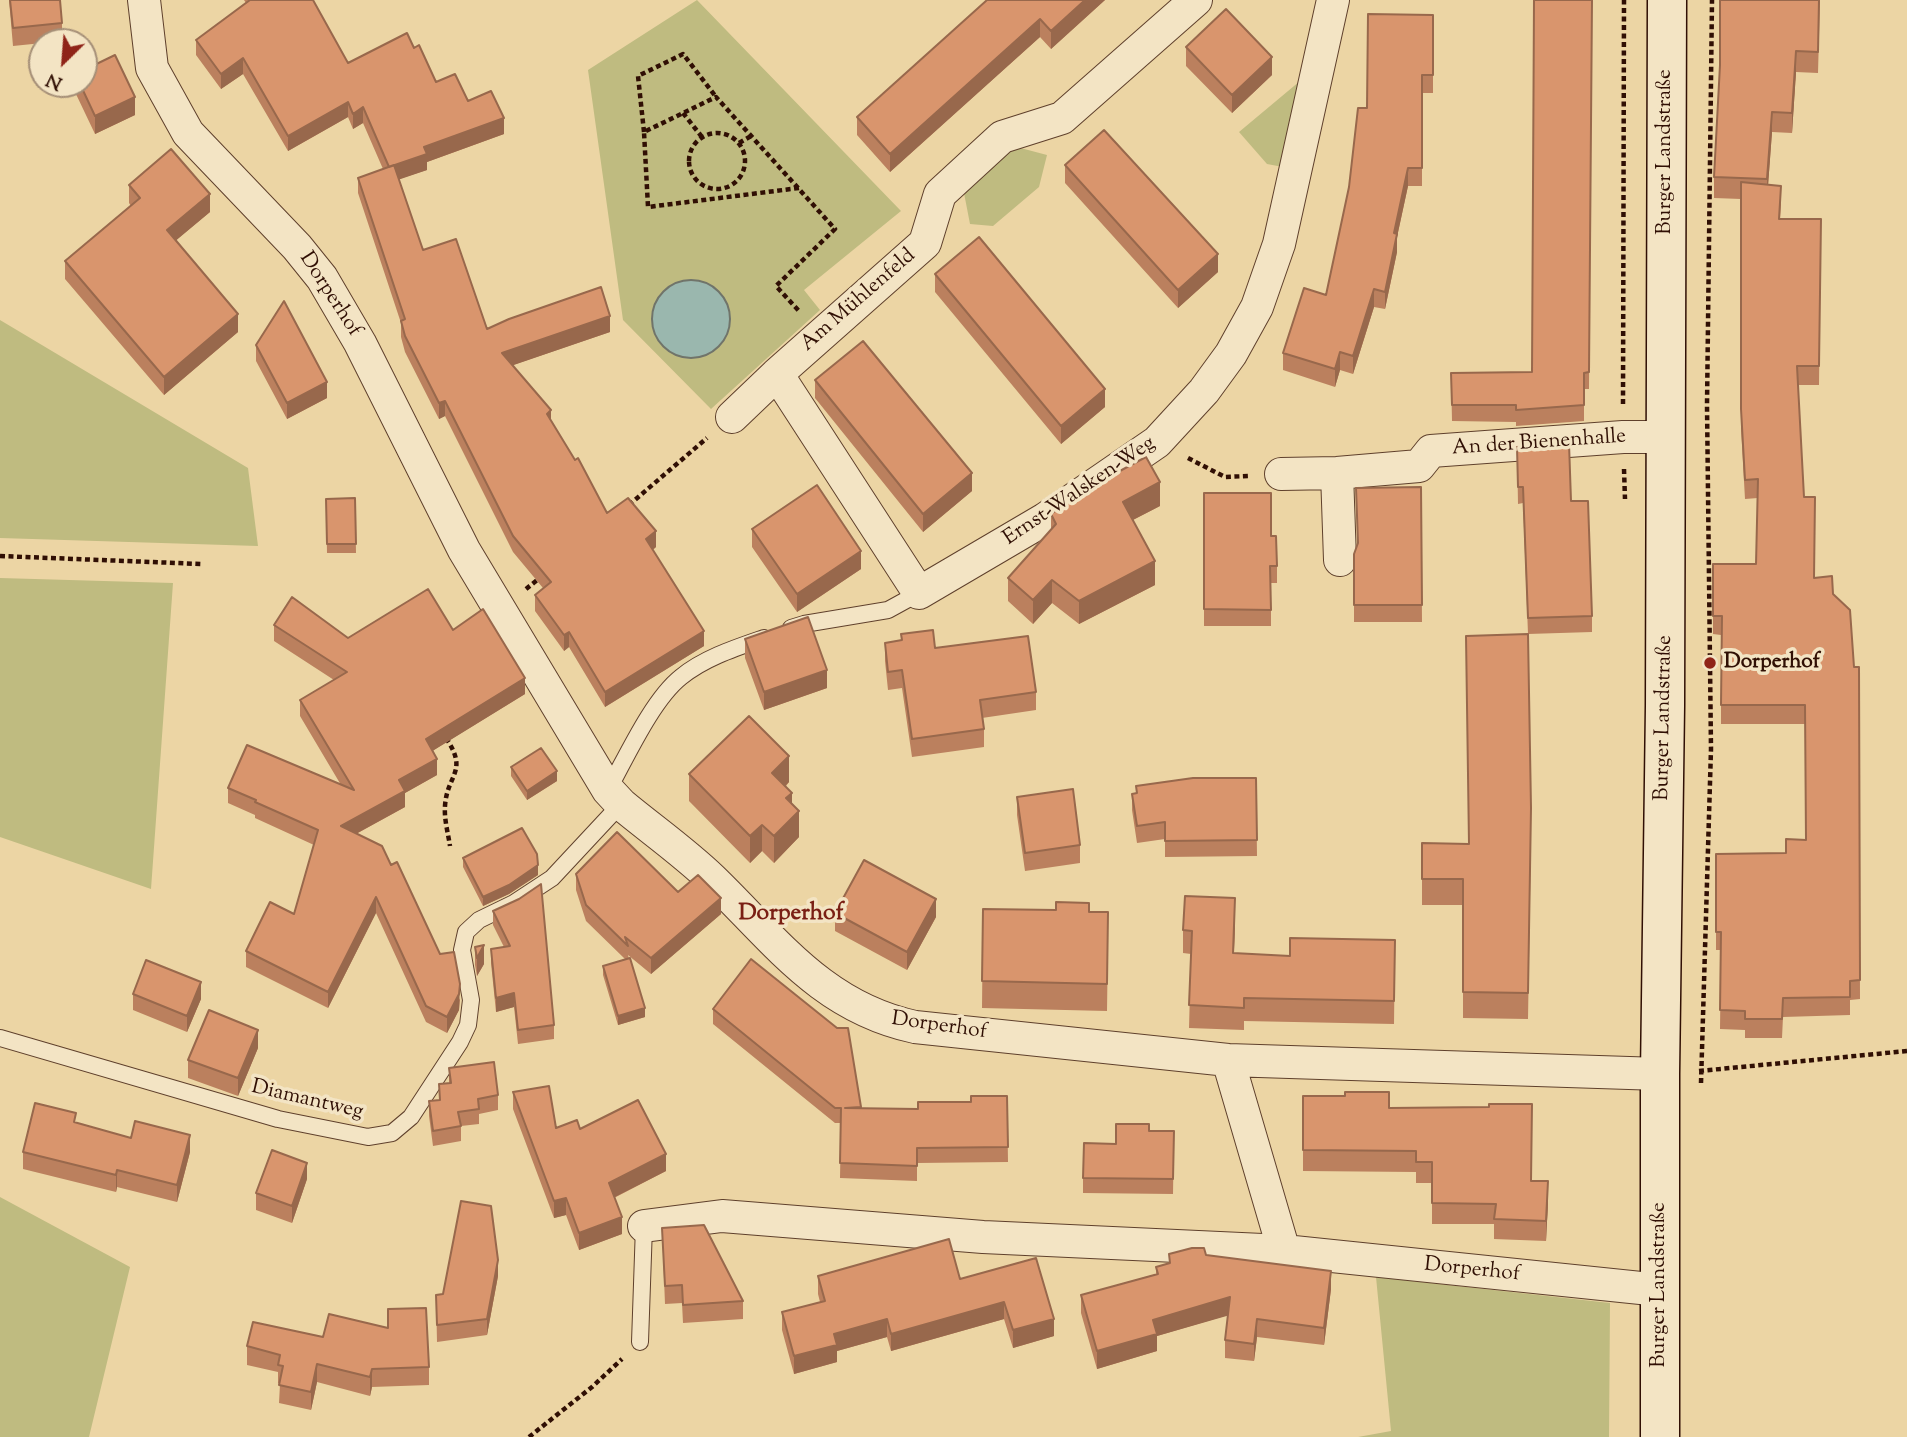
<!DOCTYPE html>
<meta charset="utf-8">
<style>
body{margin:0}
#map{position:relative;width:1907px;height:1437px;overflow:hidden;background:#ecd5a4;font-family:"Sorts Mill Goudy",serif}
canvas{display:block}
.north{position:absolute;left:28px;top:28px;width:70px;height:70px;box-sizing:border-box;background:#f3e4c4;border:2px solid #a58f77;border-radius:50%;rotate:205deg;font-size:19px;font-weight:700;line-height:28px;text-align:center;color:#300f04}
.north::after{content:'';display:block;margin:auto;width:24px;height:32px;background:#8f2418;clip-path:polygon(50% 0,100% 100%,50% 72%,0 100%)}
</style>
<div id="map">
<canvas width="1907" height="1437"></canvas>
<div class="north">N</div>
</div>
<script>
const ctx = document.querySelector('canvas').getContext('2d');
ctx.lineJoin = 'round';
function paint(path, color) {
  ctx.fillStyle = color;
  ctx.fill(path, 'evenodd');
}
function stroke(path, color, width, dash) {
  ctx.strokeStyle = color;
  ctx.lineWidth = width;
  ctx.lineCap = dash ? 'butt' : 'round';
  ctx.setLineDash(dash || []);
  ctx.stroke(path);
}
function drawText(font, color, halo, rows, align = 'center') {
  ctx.font = font + ' "Sorts Mill Goudy",serif';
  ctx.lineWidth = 7;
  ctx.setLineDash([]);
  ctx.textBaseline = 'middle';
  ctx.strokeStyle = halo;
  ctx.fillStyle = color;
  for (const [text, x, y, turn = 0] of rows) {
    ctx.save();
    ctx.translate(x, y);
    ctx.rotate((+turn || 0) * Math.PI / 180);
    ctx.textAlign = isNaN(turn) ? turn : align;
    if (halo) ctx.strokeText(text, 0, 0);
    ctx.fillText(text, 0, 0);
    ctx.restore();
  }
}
paint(new Path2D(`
 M697,0L901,211L804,290L820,310L711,409L623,320L588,70Z
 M1300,81L1283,167L1267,164L1239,132Z
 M1013,146L1047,155L1039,187L993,226L970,224L964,193Z
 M0,320L248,468L258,546L0,538Z
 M0,578L173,583L151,889L0,837Z
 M0,1197L130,1267L89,1437H0Z
 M1376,1277L1610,1303L1609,1437H1358L1391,1431Z`), '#bfbb80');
const water = new Path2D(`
 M652 319a39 39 0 1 1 78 0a39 39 0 1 1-78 0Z`);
paint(water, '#9ab7ae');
stroke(water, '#70746a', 2);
const lane = new Path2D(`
 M791,628L804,624L888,610L919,593
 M608,790C626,758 652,700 681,677C704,658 735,648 764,638
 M0,1038L278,1119L368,1137L392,1133L411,1117L460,1042L468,1025L471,1000L462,950L466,932L479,920L514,903L552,878L621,804
 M640,1342L644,1226`);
const street = new Path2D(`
 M144,0L152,68L188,133L297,247L322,278L360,343L464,550L608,790L621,804C651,829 684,852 712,879C776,941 822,1007 915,1027L1228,1060L1660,1074
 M777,374L919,593L1045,519L1157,442L1204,391L1231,354L1257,307L1279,244L1333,0
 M732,417L777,374L925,243L940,194L1002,137L1062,118L1196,0
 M1337,473L1340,560
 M1281,474L1337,473L1419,466L1431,451L1623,437H1664
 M1228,1060L1284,1251
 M644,1226L722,1216L983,1237L1284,1251L1660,1290`);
const secondary = new Path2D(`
 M1660,1437V1074L1665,706L1667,0`);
stroke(lane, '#5f402c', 18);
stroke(street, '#5f402c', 34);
stroke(secondary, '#300f04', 41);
stroke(new Path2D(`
 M683,113L702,137
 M644,132L638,76L683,54L716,97
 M689 161a28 28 0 1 1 56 0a28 28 0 1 1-56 0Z
 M739,143L751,136
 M799,188L648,207L644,132L716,97L835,229L776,286L799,311
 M1623,404L1624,0
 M1188,458L1225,477L1248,476
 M1624,469L1625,499
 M629,505L707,438
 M0,556L201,564
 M526,589L541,577
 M446,738C469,772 447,774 445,806C444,819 448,833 450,846
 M1699,1071L1907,1051
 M1701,1083L1711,749L1707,405L1712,0
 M529,1437L592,1387L622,1359`), '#300f04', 4.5, [5, 3.5]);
stroke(lane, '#f3e4c4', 16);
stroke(street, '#f3e4c4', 32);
stroke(secondary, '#f3e4c4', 38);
paint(new Path2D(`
 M9,0H60L62,23V41L13,46Z
 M244,0H313L348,63L414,48L436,82L468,101L504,134L427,162V170L399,179L423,250L487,329L610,332L513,365L551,422L607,513L656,547L653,550L704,646L605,707L569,647L564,651L535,611V595L543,588L513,552L445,416L439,419L405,352L401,337V323L358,193V178L383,169L363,123L353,129L348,117L288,151L243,74L221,89L196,55V40L246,3Z
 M987,0H1105L1051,49L1040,37L890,172L857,135V117Z
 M1592,0L1589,389H1584V421L1516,426V422L1452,421L1451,373L1532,372Z
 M1820,0L1818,73L1796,72L1792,133L1772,132L1768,185L1781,204L1780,219H1821L1819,385H1798L1804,497L1814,578L1833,594L1854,667H1859L1860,999L1850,1000V1015L1783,1017L1782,1038H1745V1030L1720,1029L1721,950H1716V854L1786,853L1805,840V724H1721V635L1713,634V564H1756L1758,498L1745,499L1741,428V199L1714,198V177L1720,65Z
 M1433,15V93H1422V186H1408L1397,237V252L1385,309L1374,307L1353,374L1340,370L1335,387L1283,370V353L1326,295L1367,108Z
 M1186,47L1272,75L1232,113L1186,66Z
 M75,84H84L135,115L95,134L75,92Z
 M1065,165L1218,272L1178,308L1065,183Z
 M129,185L210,212L176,240L238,332L164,395L65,279V261L131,206L129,203Z
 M935,274L1105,407L1061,444L935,292Z
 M256,345L327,398L287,419L256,361Z
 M815,380L972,491L923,532L815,398Z
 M1517,447L1571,501L1592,616V632L1528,634L1531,834L1528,1019L1463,1018V905H1422V843L1469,844L1528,634L1523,503L1518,504Z
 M1421,487L1422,622H1354V554L1358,544L1356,488Z
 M1204,493L1271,536L1277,566V583H1271V626H1204Z
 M355,498L356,553H327L326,499Z
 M1160,506L1133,520L1155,585L1079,624L1052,603L1033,624L1008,601V578L1051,530V514Z
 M752,529L861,569L797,612L752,547Z
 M274,625L348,638L453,630L525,694L432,751L437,775L405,793V807L356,834L391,865L460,1000L459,1010L447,1033L426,1022L376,913L328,1008L246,967V951L294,914L314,845L255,818V815L228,803V788L341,785L300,716V700L334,680L274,641Z
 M901,634L1036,692V710L982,718L984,729V747L912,757L902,688L888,690L885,661V643L901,640Z
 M745,639L827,688L764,710L745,658Z
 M511,767L557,781L527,800L511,776Z
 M689,774L789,782L786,786L792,803L799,837L774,863L762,851L750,863L689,801Z
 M1256,778L1257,856L1165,857V839L1137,843L1132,810V794L1136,793V786Z
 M1017,797L1080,845V863L1025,871L1017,815Z
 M463,858L538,875L509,894L483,906L463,867Z
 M576,874L678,892L721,914L651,974L628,955L645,1017L618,1025L603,975V966L625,959L586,921L576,890Z
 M983,909L1089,912L1108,939L1107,1011L982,1008Z
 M493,911L554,1025V1039L518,1044L514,1007L496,1012L491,963V949L504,947L493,925Z
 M835,913L936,917L907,970L835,931Z
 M1235,921L1234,953L1290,956L1395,940L1394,1024L1244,1021V1030L1189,1028L1191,954L1183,953V930Z
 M475,947L484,964L477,976L475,965Z
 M133,994L201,999L187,1032L133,1010Z
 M713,1009L861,1108L918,1109L1007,1096L1008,1162L917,1163V1181L840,1178L841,1123H835L713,1024Z
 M258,1048L238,1096L188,1078V1060Z
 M449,1068L498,1095V1110L479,1114V1124L461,1126V1141L433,1146L429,1116V1101L439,1100V1084L449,1083Z
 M513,1092L556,1128L580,1129L666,1171L614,1198L622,1234L579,1250L566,1215L554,1218L513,1109Z
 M1303,1096L1389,1108L1531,1181L1548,1202L1546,1241L1494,1239V1224H1432V1183H1416V1172L1303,1171Z
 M76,1123L131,1138L190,1152L177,1202L117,1187L116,1192L23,1169V1152Z
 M1149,1131H1174L1173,1194L1083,1193V1178L1116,1144Z
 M307,1179L292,1223L256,1210V1193Z
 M662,1228L743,1301V1319L683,1323L682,1303L665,1304Z
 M1169,1254L1206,1255L1331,1289L1324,1345L1257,1337L1254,1361L1225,1358V1340L1228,1315L1157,1336V1351L1097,1369L1081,1313V1295L1156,1274V1267L1169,1263Z
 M1036,1258L1054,1336L1013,1348L1004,1319L891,1351L887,1337L837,1351V1362L794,1374L782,1330V1312L820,1302L818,1294V1276L960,1279Z
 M498,1276L487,1335L437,1342L436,1295L443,1294Z
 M388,1309L429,1367V1385L372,1387L370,1396L317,1382L311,1410L279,1403L280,1384L278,1383V1372L247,1365V1346L323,1337L388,1328Z`), '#bb805e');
paint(new Path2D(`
 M1085,0H1105L1051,49V31Z
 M1040,19V37L890,172V154Z
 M1796,51V72L1792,133V113Z
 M1272,57V75L1232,113V95Z
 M243,58V74L221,89V74Z
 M135,97V115L95,134V116Z
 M348,102V117L288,151V136Z
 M363,107V123L353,129V114Z
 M1772,112V132L1767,200V179Z
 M504,118V134L427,162V170L389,183V167L424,147Z
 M1408,168V186L1397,237V252L1385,309V292L1394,233Z
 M210,194V212L167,248V230Z
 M1218,254V272L1178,308V290Z
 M1374,289V307L1353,374V356Z
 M238,314V332L164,395V377Z
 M610,316V332L502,369V353Z
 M1340,352V370L1335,387V369Z
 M327,382V398L287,419V403Z
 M1105,389V407L1061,444V426Z
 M445,401V416L439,419V403Z
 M551,410V426L547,414Z
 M972,473V491L923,532V514Z
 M1160,482V506L1123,525V502Z
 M656,531V547L646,554V539Z
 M861,551V569L797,612V594Z
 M1155,561V585L1079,624V601Z
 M1052,580V603L1033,624V600Z
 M704,631V646L605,707V692Z
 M569,632V647L564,651V635Z
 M827,670V688L764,710V692Z
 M525,678V694L426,755V739Z
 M789,756V782L772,799V773Z
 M437,759V775L405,793V807L341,842V826L399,780Z
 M557,771V781L527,800V791Z
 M792,793V818L799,811V837L774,863V836L786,798Z
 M762,825V851L750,863V836Z
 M538,865V875L509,894L483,906V897Z
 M376,897V913L328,1008V992Z
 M721,898V914L651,974V958Z
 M1235,898V921L1233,976V953Z
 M936,899V917L907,970V952Z
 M484,945V964L477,976V958Z
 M201,982V999L187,1032V1016Z
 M460,984L459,1010L447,1033V1017Z
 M514,993V1007L496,1012V998Z
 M645,1008V1017L618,1025V1016Z
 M258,1030V1048L238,1096V1078Z
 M190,1135V1152L177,1202V1185Z
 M666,1154V1171L609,1200V1183Z
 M307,1163V1179L292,1223V1206Z
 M117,1170V1187L116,1192V1175Z
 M1548,1181V1202L1546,1241V1221Z
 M566,1198V1215L554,1218V1201Z
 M622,1217V1234L579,1250V1233Z
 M498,1260V1276L487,1335V1319Z
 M1331,1271V1289L1324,1345V1328Z
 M1230,1297V1315L1157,1336V1351L1097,1369V1351L1153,1320Z
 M1004,1302V1319L891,1351V1334Z
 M887,1319V1337L837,1351V1362L794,1374V1356L834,1334Z
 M1054,1319V1336L1013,1348V1330Z
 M1257,1319V1337L1254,1361V1344Z
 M317,1364V1382L311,1410V1392Z
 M372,1369V1387L370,1396V1377Z`), '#98684c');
const building = new Path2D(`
 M10,0H60L62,23L13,28Z
 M250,0H313L348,63L407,33L414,48L419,45L436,82L455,74L468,101L491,91L504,118L424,147L427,154L389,167L363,107L353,114L348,102L288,136L243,58L221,74L196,40Z
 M987,0H1085L1051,31L1040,19L890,154L857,117Z
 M1534,0H1592L1589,372L1584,373V405L1516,410V405H1452L1451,373L1532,372Z
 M1720,0H1819L1818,52L1796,51L1792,113L1772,112L1767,179L1714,177L1720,65Z
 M1226,9L1272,57L1232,95L1186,47Z
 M1368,14L1433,15V75H1422V168H1408L1394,233L1397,234L1385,292L1374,289L1353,356L1340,352L1335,369L1283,353L1304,288L1326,295L1349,187L1358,108H1367Z
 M115,55L135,97L95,116L80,84H84V70Z
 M1104,130L1218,254L1178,290L1065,165Z
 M171,149L210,194L167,230L238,314L164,377L65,261L140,198L129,185Z
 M394,165L423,250L456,239L487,329L509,319L601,287L610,316L502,353L551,410L547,414L575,460L578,458L607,513L628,498L656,531L646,539L704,631L605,692L569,632L564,635L535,595L551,582L513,536L445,401L439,403L405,336L401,321L405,319L358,178Z
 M1741,182L1781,186L1779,219H1821L1819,366H1797L1804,497H1815L1814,578L1832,576L1833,594L1850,610L1854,667H1859L1860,980L1850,981V997L1783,998L1782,1019H1745V1011L1720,1010L1721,932H1716V854L1786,853V839L1806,840L1805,705H1721L1722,616H1713V564H1756L1758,479L1745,480L1741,409Z
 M979,237L1105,389L1061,426L935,274Z
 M284,301L327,382L287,403L256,345Z
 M863,341L972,473L923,514L815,380Z
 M1569,443L1571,501H1588L1592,616L1528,618L1523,487H1518L1517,447Z
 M1146,457L1160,482L1123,502L1155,561L1079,601L1052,580L1033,600L1008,578L1056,524L1051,514L1088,488Z
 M817,485L861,551L797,594L752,529Z
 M1421,487L1422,605H1354V554L1358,543L1356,488Z
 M1204,493H1271V536H1276L1277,566H1270L1271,610L1204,609Z
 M355,498L356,544H327L326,499Z
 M428,589L453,630L483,609L525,678L426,739L437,759L399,780L405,791L341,826L382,846L391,865L397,862L440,954L454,952L460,984L459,994L447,1017L426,1006L376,897L328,992L246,951L270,902L294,914L318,830L255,802L256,800L228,788L247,745L354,790L300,700L347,672L274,625L292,597L348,638Z
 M808,617L827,670L764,692L745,639Z
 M933,630L935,648L1028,636L1036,692L980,700L984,729L912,739L902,670L888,672L885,643L902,640L901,634Z
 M1528,634L1531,808L1528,993L1463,992V879H1422V843L1469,844L1466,636Z
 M749,716L789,756L772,773L792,793L786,798L799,811L774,836L762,825L750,836L689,774Z
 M541,748L557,771L527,791L511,767Z
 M1193,778H1256L1257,840L1165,841V822L1137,826L1132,794L1137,793L1136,786Z
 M1073,789L1080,845L1025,853L1017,797Z
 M522,828L537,854L538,865L509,885L483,897L463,858Z
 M617,832L678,892L698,875L721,898L651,958L625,937L628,946L586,905L576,874Z
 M864,860L936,899L907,952L835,913Z
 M541,884L554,1025L518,1030L514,993L496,998L491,949L510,946L493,911L519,899Z
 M1185,896L1235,898L1233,953L1290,956V938L1395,940L1394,1001L1244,998V1008L1189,1005L1192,931L1183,930Z
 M1056,902L1089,903V912H1108L1107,984L982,981L983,909L1056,910Z
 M484,945L477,958L475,947Z
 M630,958L645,1008L618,1016L603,966Z
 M751,959L837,1028H848L861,1107L845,1108L918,1109V1102H971V1096H1007L1008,1147L917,1148V1166L840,1163L841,1108H835L713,1009Z
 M146,960L201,982L187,1016L133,994Z
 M209,1010L258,1030L238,1078L188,1060Z
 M494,1062L498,1095L478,1099L479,1109L458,1112L461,1126L433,1131L429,1101L440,1100L439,1084L451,1083L449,1068Z
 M549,1086L556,1128L577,1120L580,1129L638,1100L666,1154L609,1183L622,1217L579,1233L566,1198L554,1201L513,1092Z
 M1345,1092H1389V1108L1489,1107V1104H1532L1531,1181H1548L1546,1221L1494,1219L1496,1204L1432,1203V1162H1416V1151L1303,1150V1096H1345Z
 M35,1103L76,1113L74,1122L131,1138L135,1121L190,1135L177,1185L117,1170L116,1175L23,1152Z
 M1116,1124H1149V1131H1174L1173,1179L1083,1178L1084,1143L1116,1144Z
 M272,1150L307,1163L292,1206L256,1193Z
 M461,1201L491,1206L498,1260L487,1319L437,1325L436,1295L443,1294Z
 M704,1225L743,1301L683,1305L682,1285L665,1286L662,1228Z
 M949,1239L960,1279L1036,1258L1054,1319L1013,1330L1004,1302L891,1334L887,1319L834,1334L837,1345L794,1356L782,1312L825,1301L818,1276Z
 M1192,1248H1204L1206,1255L1331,1271L1324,1328L1257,1319L1254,1344L1225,1340L1230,1297L1153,1320L1157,1334L1097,1351L1081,1295L1158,1274L1156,1267L1170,1263L1169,1254Z
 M426,1308L429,1367L372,1369L370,1377L317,1364L311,1392L279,1385L283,1366L278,1365L280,1355L247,1346L253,1322L323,1337L329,1314L388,1328V1309Z`);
paint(building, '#d9956d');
stroke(building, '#98684c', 2);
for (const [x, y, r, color] of [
 [1710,663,7,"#8f2418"]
]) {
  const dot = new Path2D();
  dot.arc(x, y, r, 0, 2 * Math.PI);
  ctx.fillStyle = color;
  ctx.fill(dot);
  stroke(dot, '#f3e4c4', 2.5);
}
drawText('21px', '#300f04', '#f3e4c4', [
 ["Burger Landstraße",1666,152,-90],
 ["Dorperhof",329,295,57],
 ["Am Mühlenfeld",859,301,-41],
 ["An der Bienenhalle",1539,444,-4],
 ["Ernst-Walsken-Weg",1080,492,-34],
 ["Burger Landstraße",1665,718,-89],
 ["Dorperhof",939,1027,8],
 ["Diamantweg",307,1101,13],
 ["Dorperhof",1472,1271,6],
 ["Burger Landstraße",1660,1285,-90]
]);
drawText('bold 21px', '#300f04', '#f3e4c4', [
 ["Dorperhof",1724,663]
], 'left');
drawText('bold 23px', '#7a1f14', '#f3e4c4', [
 ["Dorperhof",791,915]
]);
</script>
